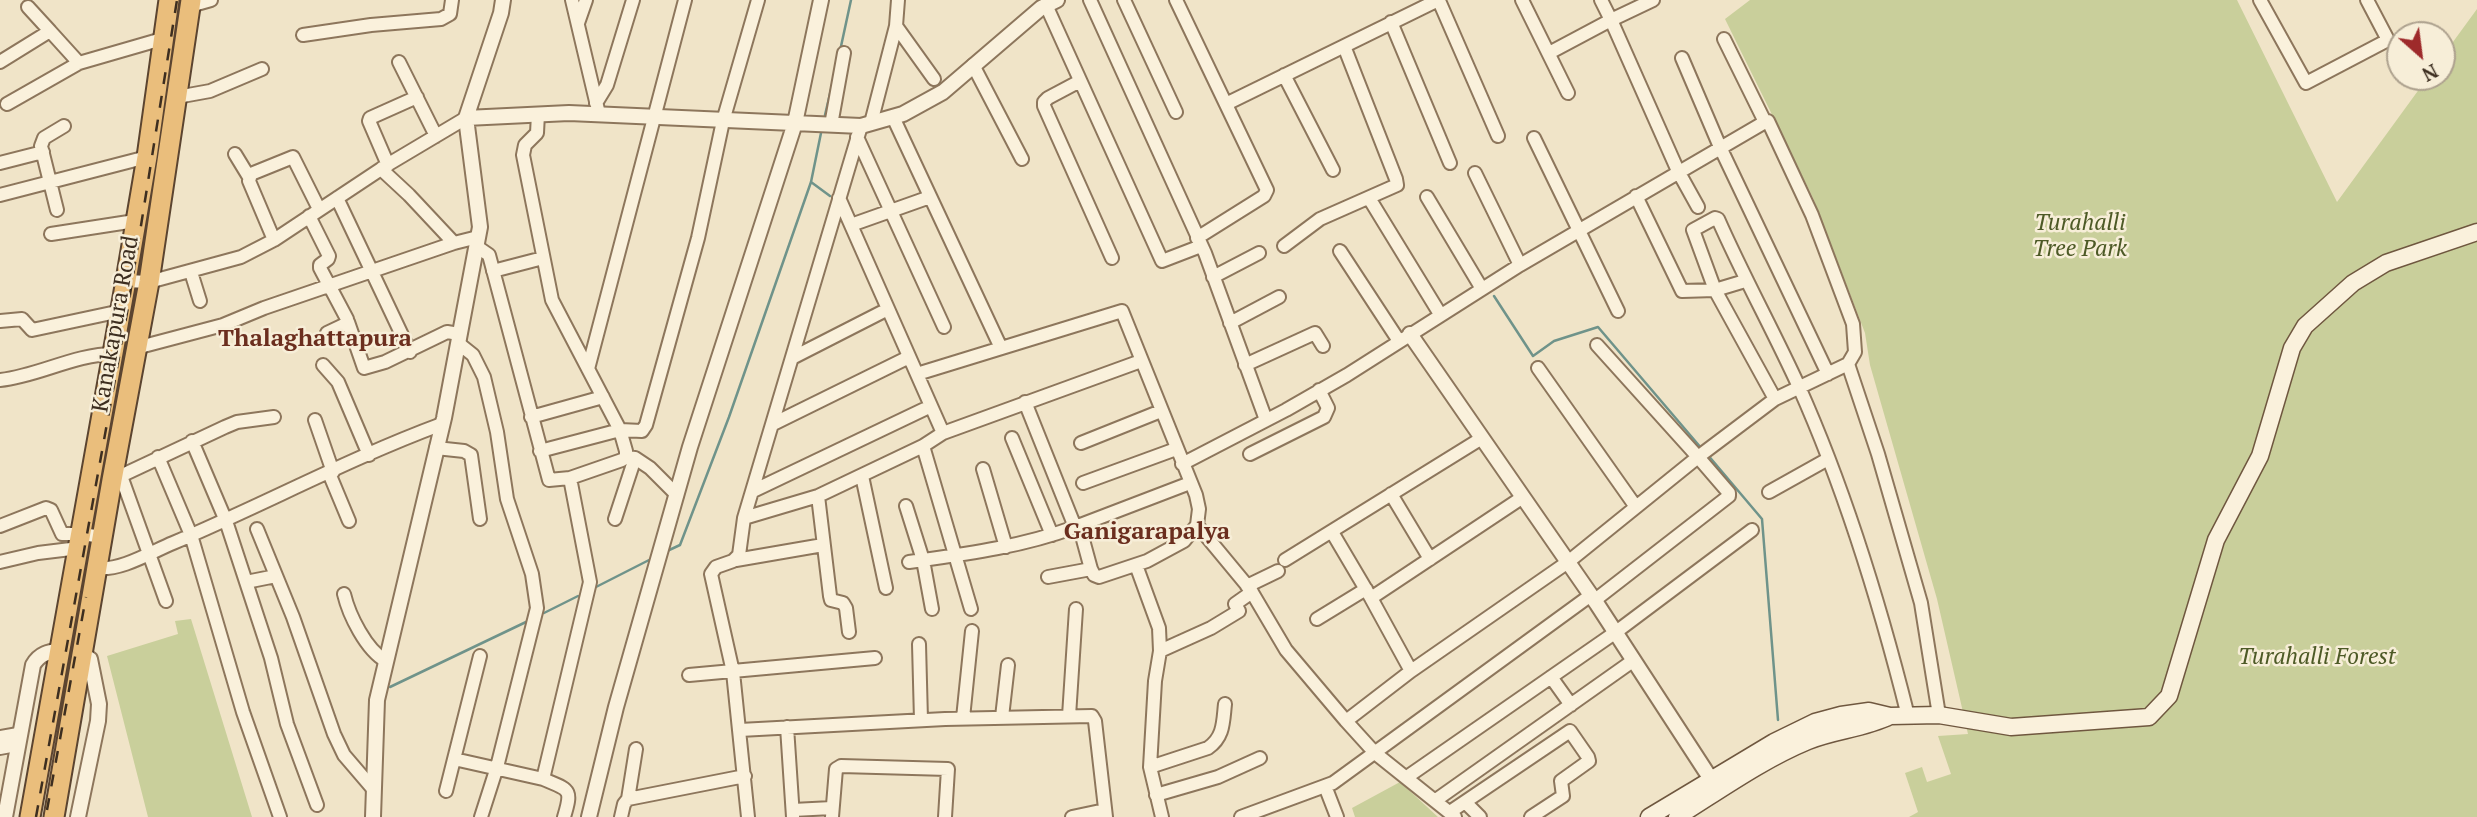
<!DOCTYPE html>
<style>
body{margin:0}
#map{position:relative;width:2477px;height:817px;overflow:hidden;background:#f0e4c8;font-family:"PT Serif",serif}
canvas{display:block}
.north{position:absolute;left:2386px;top:21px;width:70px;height:70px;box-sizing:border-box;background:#f7eed8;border:2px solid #ada18e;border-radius:50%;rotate:152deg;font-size:19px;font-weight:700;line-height:28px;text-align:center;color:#3d2e20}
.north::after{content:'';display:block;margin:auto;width:24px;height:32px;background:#9e2a2b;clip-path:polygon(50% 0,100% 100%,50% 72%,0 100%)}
</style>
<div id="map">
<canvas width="2477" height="817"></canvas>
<div class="north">N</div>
</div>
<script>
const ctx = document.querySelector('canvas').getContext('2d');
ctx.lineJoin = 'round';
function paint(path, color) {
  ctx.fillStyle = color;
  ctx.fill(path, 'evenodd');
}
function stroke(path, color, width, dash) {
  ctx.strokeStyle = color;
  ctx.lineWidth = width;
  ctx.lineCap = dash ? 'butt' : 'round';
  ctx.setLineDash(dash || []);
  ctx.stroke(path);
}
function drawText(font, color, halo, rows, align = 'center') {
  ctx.font = font + ' "PT Serif",serif';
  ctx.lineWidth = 5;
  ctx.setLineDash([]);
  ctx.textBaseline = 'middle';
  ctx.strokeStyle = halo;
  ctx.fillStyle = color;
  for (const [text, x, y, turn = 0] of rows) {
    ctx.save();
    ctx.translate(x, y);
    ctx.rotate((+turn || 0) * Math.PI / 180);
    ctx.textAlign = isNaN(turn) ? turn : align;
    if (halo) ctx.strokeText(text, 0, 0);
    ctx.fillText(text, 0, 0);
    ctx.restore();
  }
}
paint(new Path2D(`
 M1750,0H2237L2337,202L2428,77H2442V57L2477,9V817H1909L1918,812L1905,773L1922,767L1927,782L1951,774L1938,736L1968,734L1937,599L1870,365L1865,333L1813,198L1725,19Z
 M191,619L252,817H148L107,656L178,634L175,621Z
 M1400,782L1438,817H1355L1352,808Z`), '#c9cf9b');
stroke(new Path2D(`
 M840,51L851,0
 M825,115L833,81
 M811,182L830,196
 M1494,296L1533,356L1554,341L1598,327L1702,449
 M1707,454L1762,519L1778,720
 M665,552L680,545L729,417L811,182L821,133
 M596,587L653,558
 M544,613L578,596
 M390,687L526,622`), '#6f938a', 2.5);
const minor = new Path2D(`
 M572,0L599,114
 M1090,0L1205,253L1266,420
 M1124,0L1176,112
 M1176,0L1267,190L1264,196L1197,238
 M1522,0L1568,93
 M1653,0L1611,20L1678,171L1698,207
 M2260,0L2306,83L2388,40L2367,0
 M1046,5L1162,261L1201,246
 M190,6L211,0
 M28,7L50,31
 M1391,22L1450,163
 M578,23L586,0
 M896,26L934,79
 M303,35L371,25L441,19L450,14L452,0
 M1724,39L1765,122L1768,121L1812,215L1853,324L1855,352L1848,364L1878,454L1921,603L1939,715
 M1549,53L1611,20L1601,0
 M1682,58L1720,147L1828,374
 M0,62L50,31L79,63
 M399,62L436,136
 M973,65L1022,159
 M1284,75L1333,170
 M1080,81L1048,98L1044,102V106L1112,258
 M177,97L210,91L262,69
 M596,103L607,85L633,0
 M7,104L79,63L162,39
 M1226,104L1436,1L1440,3L1498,136
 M538,114L537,133L525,145L523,155L552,300L620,430L626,451V457
 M893,117L1001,348
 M871,123L896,26L898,0
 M831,125L844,53
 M857,137L944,327
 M1534,138L1618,311
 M235,154L249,177
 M0,163L43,152
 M388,165L369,121L370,118L417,97
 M382,168L466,118
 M1475,173L1520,265
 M0,195L147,157
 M1636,196L1682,291L1715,290L1775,399L1848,364
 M1427,197L1482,289
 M337,198L410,352
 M839,198L943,433
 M1369,198L1440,314
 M57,210L41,146L44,138L64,126
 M309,216L329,256L328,259L320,265V268L347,319L346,324L327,333
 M851,225L930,197
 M51,234L135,221
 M274,240L249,181L251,174L293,157L319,209
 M476,246L489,255L549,480L570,478L622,460L626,457L635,458L650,468L677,495
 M1284,246L1320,219L1397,185L1396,179L1344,46
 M1340,251L1399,341
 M493,271L543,258
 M191,272L200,301
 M1213,277L1259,253
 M126,281L149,282L241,257L274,240L381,169L409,195L454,243
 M1745,281L1715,290L1693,230L1715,218L1718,219C1743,276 1773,330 1799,387C1846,492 1880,604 1908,716
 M0,321L22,319L32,330L121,311
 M348,322L364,368L385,362L447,332L459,334
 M1230,323L1279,297
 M458,343L473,355L484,377L497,432L507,499L532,574L537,608L497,767L481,817
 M1597,345L1698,457L1775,399
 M136,348L223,325L264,308L454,243L478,237
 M792,358L888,309
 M323,365L338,382L369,455
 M1245,365L1315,333L1323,346
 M1538,368L1636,507
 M588,369L685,0
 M917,374L1122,311L1196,495L1199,509L1197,525L1250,589L1286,650L1346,721L1375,753L1455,817
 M0,380C39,376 74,354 114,354
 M1025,402L1075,527L1190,483
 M531,417L603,397
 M315,420L333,472
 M773,424L909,357
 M1012,438L1052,535
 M192,441L226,521L271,658L287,724L317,805
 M1081,443L1161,411
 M923,446L971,609
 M436,448L464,451L471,455L480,519
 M540,451L620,430L642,431L646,425L698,238L723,121L758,0
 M1250,454L1324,417L1328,408L1319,390
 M158,457L191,535L243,712L280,817
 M1182,464L1286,410L1347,375L1520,265L1765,122
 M983,469L1006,547
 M329,473L349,521
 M121,476L166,601
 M862,476L886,588
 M112,480L225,427L237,422L274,417
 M1083,483L1176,449
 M753,491L931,406
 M1769,492L1828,459
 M1391,494L1430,559
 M818,496L830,596L831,600L843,603L846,608L849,632
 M1523,497L1371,598L1411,671L1568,562L1698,457L1729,493V496L1595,600
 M906,506L923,560L932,609
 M744,518L818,496L923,446L943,433L1141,361
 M615,519L635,458
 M1079,525L1091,569L1094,575L1099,577L1147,561L1184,541L1197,525
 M0,526L46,508L51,510L62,534H81L103,537
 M257,529L293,617L334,734L344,755L374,790
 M1332,532L1371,598
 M736,560L823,545
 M1285,560L1482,438
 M0,562L38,553L79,548
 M909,562C966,554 1021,547 1075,527
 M1136,565L1159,628L1160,651L1155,681L1150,767L1162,817
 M97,568C121,571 151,552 173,543C263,505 350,458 442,424
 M1048,577L1091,569
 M246,582L276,576
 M1247,586L1278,571
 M344,594C349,615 366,650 386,661
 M1317,619L1366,589
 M919,644L921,720
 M1160,651L1211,628L1239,611L1235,604L1252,592
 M689,675L875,658
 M1551,677L1571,705
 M1069,716L1076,609
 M1002,717L1008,665
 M963,718L972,631
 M1346,721L1411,671
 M787,727L793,817
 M740,730L945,719L1092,716L1095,721L1106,817
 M0,737L18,734
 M0,748L16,745
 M454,759L543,779L590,582L570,478
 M1150,767L1208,748C1224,737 1223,722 1225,704
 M1407,777L1616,632L1752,530
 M543,779C569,790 573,788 564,817
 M1325,786L1337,817
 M446,791L480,656
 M1156,795L1218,777L1260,758
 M628,799L636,749
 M1436,800L1634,660
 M1465,802L1480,817
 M793,810L832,808
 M1450,812L1570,731L1588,757L1589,761L1561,781L1563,796L1531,817
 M621,817L624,804L628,799L745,776
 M748,817L733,672L711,574L716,567L733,561L739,555L744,518L861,126
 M832,817L836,769L841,766L948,769L945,817
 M1072,817L1105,810
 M1241,817L1333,783L1591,595`);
const tertiary = new Path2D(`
 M466,118L501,13L503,0
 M1410,334L1597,604L1716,787
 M5,817L33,665C40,653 49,652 62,650
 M78,817L98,721L99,704L90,659L82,655
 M373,817L377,700L444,418L480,227L466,118L569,113L861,126L903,114L943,92L1041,8L1057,0
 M589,817L616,707L690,447L795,123L821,0`);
const secondary = new Path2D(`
 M1649,817L1774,742L1815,722L1841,715L1869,711L1890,716L1939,715L2011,727L2149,717L2169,696L2216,540L2260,456L2292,348L2305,326L2353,283L2386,263L2477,232
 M1677,817C1719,791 1762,760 1808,741C1835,730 1864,729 1890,716`);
const trunk = new Path2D(`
 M30,817L125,286L147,157L169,0
 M54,817L112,480L149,282L191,0`);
stroke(minor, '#8d765c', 16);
stroke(tertiary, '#8d765c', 18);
stroke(secondary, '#6f573f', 19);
stroke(trunk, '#5b4430', 23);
stroke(minor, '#faf1dc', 12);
stroke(tertiary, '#faf1dc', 14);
stroke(secondary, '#faf1dc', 16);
stroke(trunk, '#eabe7c', 19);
stroke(new Path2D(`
 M47,810L86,597
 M36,817L128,307L177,0`), '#3d2e20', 2.5, [12, 12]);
drawText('italic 23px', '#4d5a26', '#f7eed8', [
 ["Turahalli",2080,223],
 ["Tree Park",2080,249],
 ["Turahalli Forest",2317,657]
]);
drawText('23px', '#3d2e20', '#f7eed8', [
 ["Kanakapura Road",116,324,-80]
]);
drawText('bold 24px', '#6b2e1e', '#f7eed8', [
 ["Thalaghattapura",315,339],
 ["Ganigarapalya",1147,532]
]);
</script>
